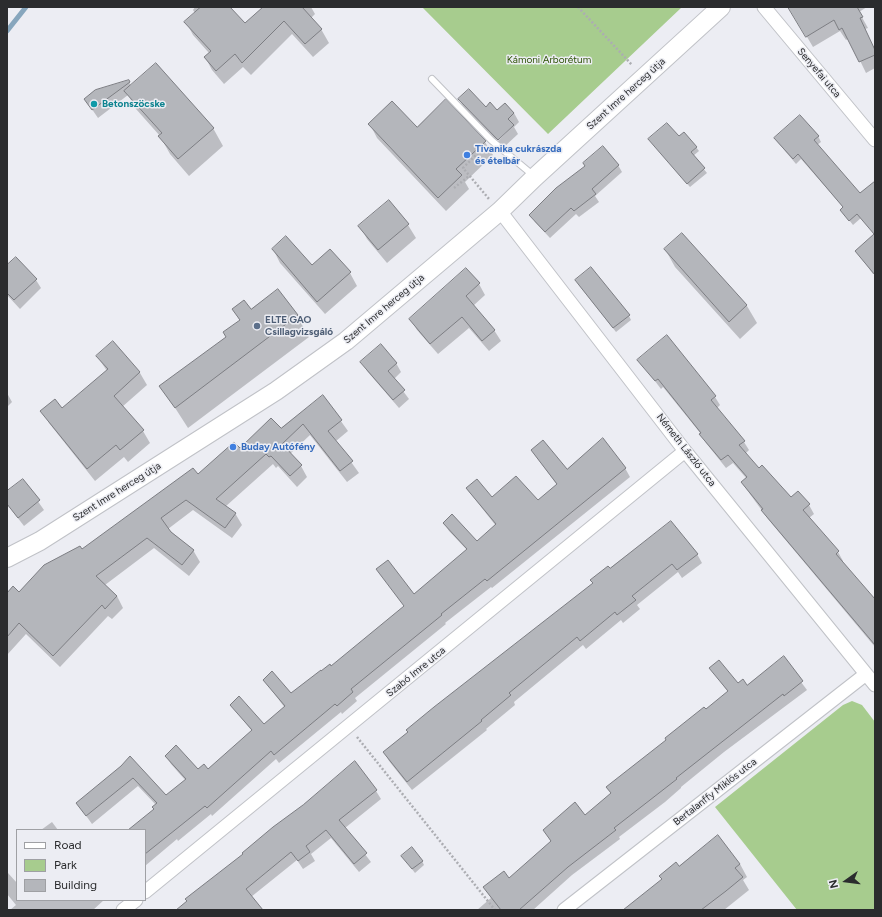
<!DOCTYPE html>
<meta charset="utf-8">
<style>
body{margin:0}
#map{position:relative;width:882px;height:917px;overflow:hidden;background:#ecedf3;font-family:Figtree,sans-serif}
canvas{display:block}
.frame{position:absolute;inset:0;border:8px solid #2b2c2e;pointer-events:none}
.legend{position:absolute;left:16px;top:829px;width:130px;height:72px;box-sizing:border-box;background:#ecedf3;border:1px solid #9fa0a4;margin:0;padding:5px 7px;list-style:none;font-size:12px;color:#2b2c2e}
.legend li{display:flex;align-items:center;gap:8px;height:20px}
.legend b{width:20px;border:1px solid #9fa0a4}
.north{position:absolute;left:826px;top:861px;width:40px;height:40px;-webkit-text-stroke:3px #ecedf3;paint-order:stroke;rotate:256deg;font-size:11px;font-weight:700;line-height:16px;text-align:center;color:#2b2c2e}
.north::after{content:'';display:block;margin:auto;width:14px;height:18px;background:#2b2c2e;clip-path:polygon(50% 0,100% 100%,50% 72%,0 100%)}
</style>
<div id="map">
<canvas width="882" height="917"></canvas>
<div class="frame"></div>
<ul class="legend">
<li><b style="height:5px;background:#fff"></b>Road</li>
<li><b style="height:11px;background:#a7cc8e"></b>Park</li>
<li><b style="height:11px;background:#b4b6bb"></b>Building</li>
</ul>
<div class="north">N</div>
</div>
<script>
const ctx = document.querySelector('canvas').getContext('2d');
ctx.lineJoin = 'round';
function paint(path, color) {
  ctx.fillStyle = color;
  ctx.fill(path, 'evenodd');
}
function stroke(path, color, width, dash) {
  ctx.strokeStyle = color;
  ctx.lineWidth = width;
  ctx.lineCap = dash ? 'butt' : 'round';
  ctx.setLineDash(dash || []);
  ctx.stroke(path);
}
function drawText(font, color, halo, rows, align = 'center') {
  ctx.font = font + ' Figtree,sans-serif';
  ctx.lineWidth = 3;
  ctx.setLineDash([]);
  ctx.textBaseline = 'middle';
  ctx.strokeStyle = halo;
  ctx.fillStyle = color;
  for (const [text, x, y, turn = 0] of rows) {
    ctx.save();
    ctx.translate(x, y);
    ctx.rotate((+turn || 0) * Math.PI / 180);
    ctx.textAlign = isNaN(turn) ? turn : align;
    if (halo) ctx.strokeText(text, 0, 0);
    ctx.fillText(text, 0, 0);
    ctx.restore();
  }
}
paint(new Path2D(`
 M422,7H680L681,8L548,134Z
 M852,701L862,705L875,722V910H797L715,807L843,705Z`), '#a7cc8e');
paint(new Path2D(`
 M195,7H229L245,25L264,7H311L315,14L311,18L321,29L329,43L313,57L292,34L251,75L243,67L224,84L212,70L205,57L209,53L193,35L186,22L195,13L193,10Z
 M795,7H867L859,12L868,28L865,29L875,50V68L866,73L849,38L846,40L840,31L813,47L797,20Z
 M129,82L131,86L213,128L223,146L189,176L170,154L160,136L136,109L128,95L98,118L85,99Z
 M459,99L486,108L514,113L519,122L514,127L518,134L503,148L497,142L513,126V124L496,140L464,108Z
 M370,124L417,128L485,142L493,155L465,182L469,189L446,211L377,138Z
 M818,136L821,142L817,145L860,194L875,193V272L873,274L856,251L875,235L861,218L853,225L841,210L844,208L801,159L796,164L775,139Z
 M678,138L696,147L699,151L693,156L707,173L690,187L652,143Z
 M618,165L622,172L595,196L599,202L579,217L576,214L550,238L535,222L531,215Z
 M389,201L408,225L416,238L387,263L367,239L360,226Z
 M682,234L747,306L757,323L740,339L675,267L665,249Z
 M273,249L312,266L350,273L357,286L325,314L280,263Z
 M7,267L36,280L41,288L20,309L7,295Z
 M479,284L485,295L473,306L494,330L501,341L489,351L469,328L438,354L417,330L411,319Z
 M578,284L629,316L631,320L616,332Z
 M233,309L297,316L309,337L188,428L161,386L227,338L240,321Z
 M112,342L140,373L147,385L122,407L143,431L150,443L128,462L124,457L95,481L49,423L42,411L62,409L107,371L97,356Z
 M639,360L715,397L720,405L717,408L744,442L749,450L745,454L758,470L791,498L798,492L809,505L814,514L809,518L838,552L843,561L841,562L875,602V647L768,519L742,483L747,479L733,463L726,468L706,443L701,434L663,387L661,389Z
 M362,362L396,363L401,372L394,379L409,399L399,408L367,371Z
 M7,393L12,402L7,407Z
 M323,396L348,431L336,441L359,473L347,482L310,435L290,454L301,466L307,477L297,487L278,466L276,468L273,464L225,507L235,513L242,525L232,538L193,510L168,529L193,550L200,562L189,576L154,548L105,585L117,596L123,608L112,619L108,616L60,667L26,634L7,655V594L19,593L198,476L240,450L280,430Z
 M532,451L567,471L625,468L630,477L492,588L491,587L445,623L446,624L355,698L357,701L342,714L341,712L279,763L276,759L212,816L211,814L178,841L177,839L145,866V830H130L154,810L153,808L156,805L138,786L92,824L77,803L122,766L166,797L186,781L171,764L166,756L198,770H208L252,731L231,705L264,726L285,708L264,680L291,694L331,667L405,607L378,570L413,595L467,550L449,531L444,523L477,542L496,526L467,489L492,499L538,501L557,485Z
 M23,480L44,510L24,526L7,504V492Z
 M697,554L702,563L682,578L678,572L637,605L640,609L623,623L621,620L586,649L583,645L514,702L515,705L486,729L487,730L412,790L389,761L384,752L408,733L407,730L593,584L591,580L610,569Z
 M783,658L807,690L724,752L681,787V788L665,802L619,837L620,839L572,875L533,910H477L491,898L484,887L509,879L551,842L544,830L585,816L612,794L607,787L728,692L710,668L737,685L747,687Z
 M376,791L381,799L345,828L371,862L359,872L331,838L311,854L315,861L303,869L297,860L251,897L262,910H177Z
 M52,822L58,830H41Z
 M405,860L422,861L424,865L415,873Z
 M740,864L747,877L743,880L749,890L724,910H637L679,868Z
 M8,873L17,883V900H104L93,910H10L16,905L7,894Z`), '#0003');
stroke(new Path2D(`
 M7,31L26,7`), '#87a6bd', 5);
const building = new Path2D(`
 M201,7H230L245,23L263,7H302L322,29L305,44L284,21L242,63L235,54L216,71L204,57L211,51L184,22Z
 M788,7H857L863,17L860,18L875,50V55L859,62L842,28L839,30L834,20L806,37Z
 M156,63L214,128L178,159L158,136L162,133L124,91Z
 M129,80L130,82L92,110L84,99L95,90Z
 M469,89L486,107L490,102L497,110L505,103L514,113L508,119L514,125L498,140L458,99Z
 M446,99L486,141L456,169L462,175L438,198L368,124L392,101L417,127Z
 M800,115L819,136L814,140L860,193L875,181V275L855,251L874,234L857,214L849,221L840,210L843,207L798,154L793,159L774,138Z
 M667,123L679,136L684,132L697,147L691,152L705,168L687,184L648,139Z
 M603,146L619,165L592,189L596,194L574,211L571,208L545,232L529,215L556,188L585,166L583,163Z
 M389,200L409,224L378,250L358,226Z
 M682,233L747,305L729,322L664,249Z
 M286,236L312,265L330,249L351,272L317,302L272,249Z
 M16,257L37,279L14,300L7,293V265Z
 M591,267L630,315L613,328L575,280Z
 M466,268L480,283L466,296L495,330L482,341L462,317L430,344L409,319Z
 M278,289L298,315L175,408L159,386L226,337L223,332L240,320L232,309L244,300L251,309Z
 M667,335L716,396L711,400L745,441L739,445L759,468L762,465L791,497L798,491L810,504L803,510L839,551L836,554L875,599V645L761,510L763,509L741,482L747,477L728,455L721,460L699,434L701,433L658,379L655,381L637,360Z
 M113,341L140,372L114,396L144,430L120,450L116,445L87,469L40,411L55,399L62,408L108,369L96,356Z
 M381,344L397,363L388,371L405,390L393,400L360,362Z
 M323,395L342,420L328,431L353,461L340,471L303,424L282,444L302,465L290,476L271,456L269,457L266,454L216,499L236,513L225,528L186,500L161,518L171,532L194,550L182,565L147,538L96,576L117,596L105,609L102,605L53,656L19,623L7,637V593L13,586L19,592L44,565L80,546L82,549L193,468L198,474L234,442L240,448L271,418L281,428Z
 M603,438L626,468L487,581L485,579L441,614L442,615L351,689L353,692L337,706L335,704L274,755L271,751L207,808L205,806L145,854V830H128L154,809L152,807L157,803L133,778L86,816L76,803L121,766L130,756L166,795L186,779L165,756L176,745L198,769L204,764L208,769L252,730L230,705L239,696L264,724L285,706L263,680L272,671L291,693L321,670V671L330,664L331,666L404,606L376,569L388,560L414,594L467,549L443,523L452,514L477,541L496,524L466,488L477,479L492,497L516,476L538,500L557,484L531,450L543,440L567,469Z
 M23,479L40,500L18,518L7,504V491Z
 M671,521L698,554L677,570L672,564L632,596L636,600L617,615L615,612L580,641L577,637L509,693L511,695L481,720L482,721L407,782L383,752L408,732L406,730L434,707L593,583L590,580L608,566L610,568Z
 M784,656L803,681L784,696L783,694L676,778L677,779L614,828L616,830L568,867L519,910H501L483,887L504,871L509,878L551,841L543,830L575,802L585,815L611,793L606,787L666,740L665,738L704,707L706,709L728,691L709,668L719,660L738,683L743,679L747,685Z
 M355,761L377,790L339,820L367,853L354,864L326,830L306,846L310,852L298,861L291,852L246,889L263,910H176L187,901L185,899L243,854L242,853L273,827L303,805Z
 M718,835L740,864L735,868L743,877L726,891L701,910H623L662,879L659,876L676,862L679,866Z
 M412,847L423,861L412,869L401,856Z`);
paint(building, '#b4b6bb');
stroke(building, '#7c7d82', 1);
const lane = new Path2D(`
 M432,79L491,140L534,176`);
const street = new Path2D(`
 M764,7L875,140
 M500,211L685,451L875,685
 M145,892L685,451
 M123,910L136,900
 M564,910L866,674`);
const secondary = new Path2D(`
 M7,558L40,541L276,391L346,341L500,211L535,177L721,7`);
stroke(lane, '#c0c2c7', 8);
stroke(street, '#c0c2c7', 15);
stroke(secondary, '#c0c2c7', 20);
stroke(new Path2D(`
 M578,7L632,65
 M484,147L463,168L489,199
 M454,188L469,176
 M357,737L495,910`), '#acadb2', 2.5, [2, 2]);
stroke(lane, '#fff', 6);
stroke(street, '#fff', 13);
stroke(secondary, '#fff', 18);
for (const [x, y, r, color] of [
 [94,104,4,"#0f9aa8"],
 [467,155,4,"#3f7fe0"],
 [257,326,4,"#5c6f8a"],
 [233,447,4,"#3f7fe0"]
]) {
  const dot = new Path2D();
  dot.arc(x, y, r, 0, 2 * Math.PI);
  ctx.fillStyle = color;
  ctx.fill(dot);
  stroke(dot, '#ecedf3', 1.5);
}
drawText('10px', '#2c5104', '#ecedf3', [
 ["Kámoni Arborétum",549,60]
]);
drawText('10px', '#2b2c2e', '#ecedf3', [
 ["Senyefai utca",819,73,50],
 ["Szent Imre herceg útja",626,94,-42],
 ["Szent Imre herceg útja",384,309,-40],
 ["Németh László utca",686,450,52],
 ["Szent Imre herceg útja",117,492,-32],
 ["Szabó Imre utca",416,672,-39],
 ["Bertalanffy Miklós utca",715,792,-38]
]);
drawText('bold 10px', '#0d838f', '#ecedf3', [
 ["Betonszöcske",102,104]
], 'left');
drawText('bold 10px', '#366cbe', '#ecedf3', [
 ["Tivanika cukrászda",475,149],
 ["és ételbár",475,161],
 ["Buday Autófény",241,447]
], 'left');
drawText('bold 10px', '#4e5e75', '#ecedf3', [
 ["ELTE GAO",265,320],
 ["Csillagvizsgáló",265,332]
], 'left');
</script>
